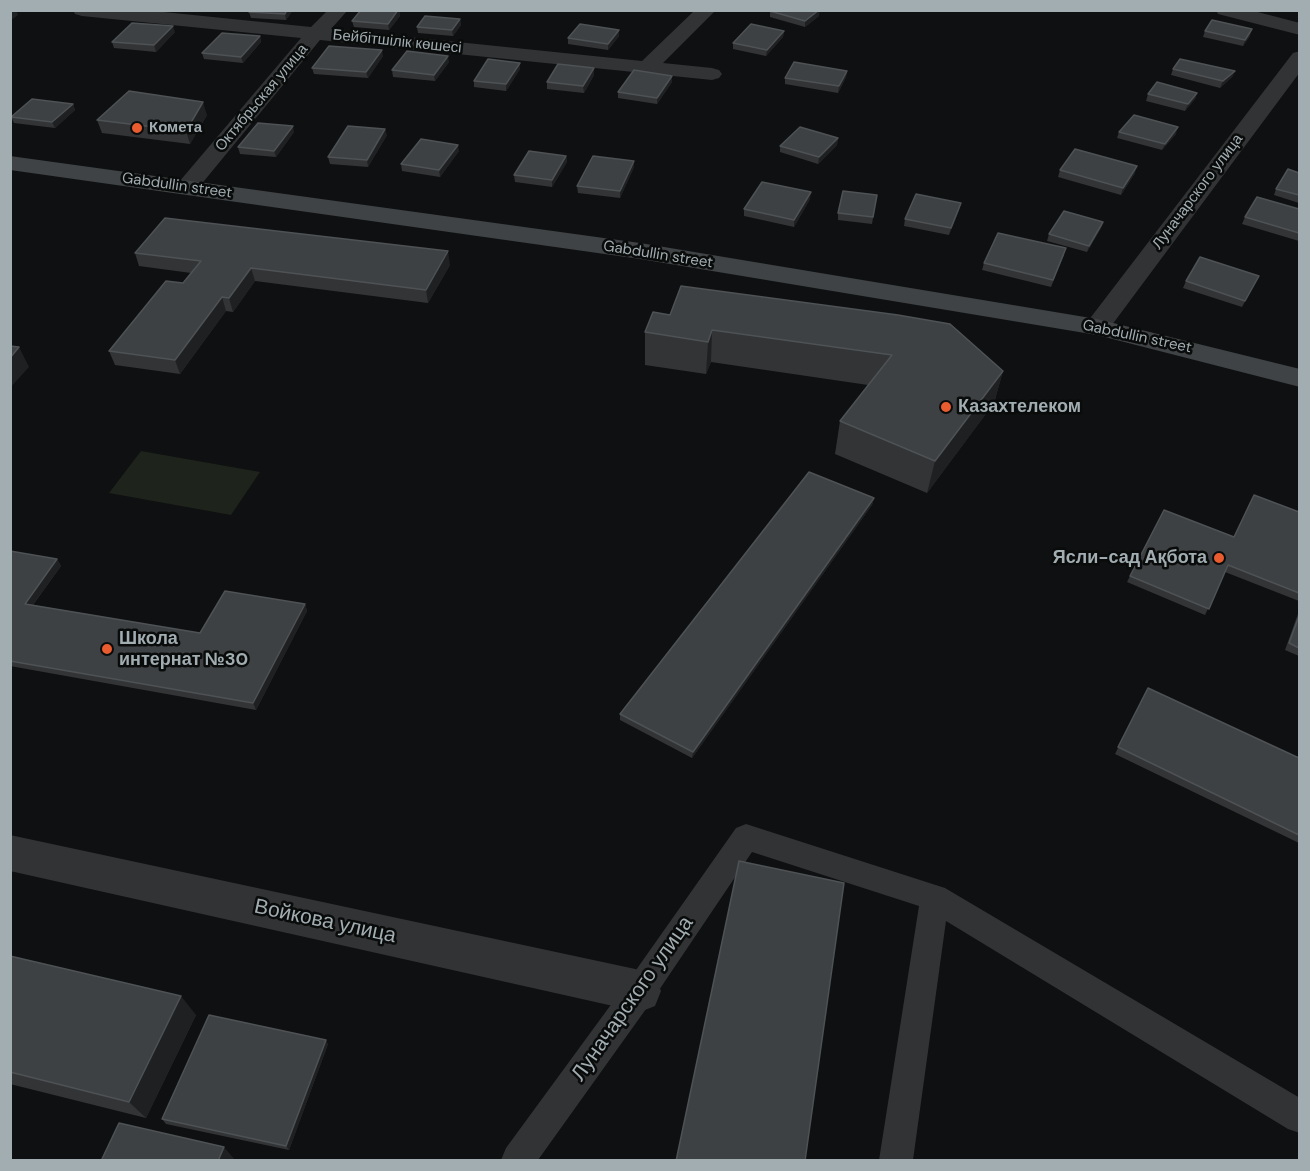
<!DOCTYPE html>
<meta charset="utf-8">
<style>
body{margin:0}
#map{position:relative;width:1310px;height:1171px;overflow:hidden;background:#0f1011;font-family:"DM Sans",sans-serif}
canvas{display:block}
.frame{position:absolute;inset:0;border:12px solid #a1adb1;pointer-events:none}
</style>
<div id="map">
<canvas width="1310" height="1171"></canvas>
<div class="frame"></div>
</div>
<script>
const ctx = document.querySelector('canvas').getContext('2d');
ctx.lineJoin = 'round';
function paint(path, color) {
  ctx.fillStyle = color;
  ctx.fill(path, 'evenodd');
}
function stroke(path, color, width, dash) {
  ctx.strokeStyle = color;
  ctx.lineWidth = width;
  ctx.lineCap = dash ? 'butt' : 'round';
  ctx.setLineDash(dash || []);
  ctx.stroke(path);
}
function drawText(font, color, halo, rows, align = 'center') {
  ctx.font = font + ' "DM Sans",sans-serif';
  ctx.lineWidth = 5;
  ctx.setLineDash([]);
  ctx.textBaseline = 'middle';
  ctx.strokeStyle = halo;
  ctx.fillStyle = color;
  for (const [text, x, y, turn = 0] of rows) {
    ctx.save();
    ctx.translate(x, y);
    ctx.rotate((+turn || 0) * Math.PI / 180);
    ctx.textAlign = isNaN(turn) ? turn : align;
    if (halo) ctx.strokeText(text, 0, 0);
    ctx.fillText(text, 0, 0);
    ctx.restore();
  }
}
paint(new Path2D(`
 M141,451L260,472L231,515L109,493Z`), '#1e231c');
paint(new Path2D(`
 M746,824L945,888L1300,1098V1133L1288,1129L946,921L913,1160H879L919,906L752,852L651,1002L538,1160H501L506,1148L629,980L736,828Z`), '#313335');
paint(new Path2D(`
 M73,10H144L311,27L328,10H348L331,29L642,61L695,10H716L663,63L712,68L719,70L722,74L719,78L712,80L320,40L195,192L187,194L179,192L175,187L179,182L301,38L82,16L75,14Z
 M1216,10H1250L1300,23V35L1218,14Z
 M1300,51V72L1106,333L1097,335L1088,333L1084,327L1088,321L1293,53Z
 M10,835L640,970L655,976L661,991L655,1006L640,1012L10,871Z`), '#313335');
paint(new Path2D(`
 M10,156L640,243L1097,319L1300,369V387L1097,335L640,259L10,170Z`), '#3f4345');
paint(new Path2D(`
 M293,10L286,20L251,18L249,12Z
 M361,10H399L400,16L389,30L354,27L352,21Z
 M770,11L819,16L805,27L770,17Z
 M460,19L461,25L453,36L418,33L417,27Z
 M784,31L783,37L766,56L733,49V43Z
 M1205,31L1250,36L1243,46L1203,37Z
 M175,32L156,52L114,48L112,42Z
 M260,36L261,42L243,63L204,59L202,53Z
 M619,36L608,50L568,44V38Z
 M383,56L368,78L314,74L312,68Z
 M449,62L435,81L393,77L392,70Z
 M594,68V75L584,93L547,89V82Z
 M520,69L506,91L474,87V81Z
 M1173,69L1235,71L1232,77L1220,88L1171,75Z
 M847,71L846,77L838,93L785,84V78Z
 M672,76V82L657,104L618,98V92Z
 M1197,93L1195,99L1185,111L1146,101L1148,94Z
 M73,104L75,110L55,128L14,123L11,117Z
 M207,115L190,144L102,133L97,120Z
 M294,132L276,157L240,154L238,147Z
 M1119,132L1176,134L1162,150L1117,138Z
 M387,135L368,167L330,164L328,157Z
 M838,138L837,145L818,164L780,152V146Z
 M459,151L440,177L402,171L401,164Z
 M566,156L567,162L552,187L515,182L514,175Z
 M634,167L620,198L578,193L577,186Z
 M1060,170L1135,173L1121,195L1058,177Z
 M1299,173V203L1274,195L1276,189Z
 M877,195L872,224L838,220V213Z
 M810,199L794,227L744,216V209Z
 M961,203L959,210L949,235L904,226L905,219Z
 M1299,209V241L1242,224L1245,217Z
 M1103,222L1101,228L1087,252L1047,241L1049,234Z
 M135,253L450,265L428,303L255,281L233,312L226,311L180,374L115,365L109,351L183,283L191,273L139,266Z
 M1064,255L1051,287L982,270L984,263Z
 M1259,276L1242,307L1183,288L1186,281Z
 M653,312L1003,371L994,403L927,493L835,454L840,421L868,385L711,362L706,374L645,365V332Z
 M874,498L872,505L692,758L620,720V714Z
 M1250,502L1299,512V601L1225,572L1205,615L1127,582L1130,576L1234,537Z
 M10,551L57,559L61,566L33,605L200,633L305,604L307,611L256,710L10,666Z
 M1299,611V656L1285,650Z
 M1148,688L1299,758V843L1115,754Z
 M10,956L196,1015L146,1118L10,1084Z
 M328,1044L289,1150L166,1124L162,1119Z`), '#323436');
paint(new Path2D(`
 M14,10H16L18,15L10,21V13Z
 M287,10H293L286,20L285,14Z
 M398,10H399L400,16L389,30L388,24Z
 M819,10H820L819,16L805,27V21Z
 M460,19L461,25L453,36L452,30Z
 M173,26L175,32L156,52L154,45Z
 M1252,29L1250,36L1243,46L1245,40Z
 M619,30V36L608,50V44Z
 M784,31L783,37L766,56L767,50Z
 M260,36L261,42L243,63L241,57Z
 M382,50L383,56L368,78L366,72Z
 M448,56L449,62L435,81L434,75Z
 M520,63V69L506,91V84Z
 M594,68V75L584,93L583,86Z
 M847,71L846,77L838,93L839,86Z
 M1235,71L1232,77L1220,88L1223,81Z
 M672,76V82L657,104V98Z
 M1197,93L1195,99L1185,111L1188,104Z
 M203,102L207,115L190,144L186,131Z
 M73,104L75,110L55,128L52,122Z
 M293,126L294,132L276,157L274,151Z
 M1178,127L1176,134L1162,150L1165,144Z
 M385,129L387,135L368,167L367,160Z
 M838,138L837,145L818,164L819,157Z
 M458,145L459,151L440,177L439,170Z
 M566,156L567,162L552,187V180Z
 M634,161V167L620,198V191Z
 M1137,166L1135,173L1121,195L1123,188Z
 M811,192L810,199L794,227V220Z
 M961,203L959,210L949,235L951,228Z
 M1103,222L1101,228L1087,252L1089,246Z
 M448,251L450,265L428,303L426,290Z
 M251,268L255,281L233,312L229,298Z
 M222,297L226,311L180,374L175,360Z
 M712,330L711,362L706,374L708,342Z
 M19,347L29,367L10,388V358Z
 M1003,371L994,403L927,493L935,461Z
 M874,498L872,505L692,758L693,752Z
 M57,559L61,566L29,610L25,604Z
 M305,604L307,611L256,710L253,703Z
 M181,996L196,1015L146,1118L129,1102Z
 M326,1040L328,1044L289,1150L286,1146Z
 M224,1147L236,1161H218Z`), '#1f2022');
const building = new Path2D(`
 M251,10H287L285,14L249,12Z
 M361,10H398L388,24L352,21Z
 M771,10H819L805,21L770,11Z
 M425,16L460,19L452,30L417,27Z
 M1212,20L1252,29L1245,40L1205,31Z
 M132,23L173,26L154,45L112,42Z
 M580,24L619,30L608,44L568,38Z
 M751,24L784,31L767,50L733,43Z
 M222,33L260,36L241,57L202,53Z
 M329,46L382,50L366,72L312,68Z
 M407,51L448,56L434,75L392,70Z
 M488,59L520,63L506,84L474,81Z
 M1180,59L1235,71L1223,81L1173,69Z
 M794,62L847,71L839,86L785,78Z
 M558,64L594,68L583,86L547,82Z
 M634,70L672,76L657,98L618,92Z
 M1157,82L1197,93L1188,104L1148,94Z
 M129,91L203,102L186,131L97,120Z
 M32,99L73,104L52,122L11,117Z
 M1134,115L1178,127L1165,144L1119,132Z
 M258,123L293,126L274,151L238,147Z
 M348,126L385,129L367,160L328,157Z
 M800,127L838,138L819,157L780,146Z
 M421,139L458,145L439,170L401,164Z
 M1075,149L1137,166L1123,188L1060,170Z
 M529,151L566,156L552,180L514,175Z
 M593,156L634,161L620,191L577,186Z
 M1288,169L1299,173V195L1276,189Z
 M762,182L811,192L794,220L744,209Z
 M843,191L877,195L873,217L838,213Z
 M916,194L961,203L951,228L905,219Z
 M1257,197L1299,209V233L1245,217Z
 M1064,211L1103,222L1089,246L1049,234Z
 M165,218L448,251L426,290L251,268L229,298L222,297L175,360L109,351L166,281L183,283L201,261L135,253Z
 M998,233L1066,248L1053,280L984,263Z
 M1200,257L1259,276L1245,301L1186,281Z
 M681,286L898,315L950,324L1003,371L935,461L840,421L892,355L712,330L708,342L645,332L653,312L670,315Z
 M10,346L19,347L10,358Z
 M809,472L874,498L693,752L620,714Z
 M1254,495L1299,512V593L1228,565L1209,609L1130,576L1164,510L1234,537Z
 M10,551L57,559L25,604L200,633L225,591L305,604L253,703L10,661Z
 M1299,616V648L1289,643Z
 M1148,688L1299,758V835L1118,747Z
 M739,861L844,883L805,1161H676Z
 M10,956L181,996L129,1102L10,1072Z
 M209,1015L326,1040L286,1146L162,1119Z
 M119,1123L224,1147L218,1161H101Z`);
paint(building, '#3e4143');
stroke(building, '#4e5255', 1.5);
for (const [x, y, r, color] of [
 [137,128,6,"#e85c30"],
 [946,407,6,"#e85c30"],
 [1219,558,6,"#e85c30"],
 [107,649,6,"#e85c30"]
]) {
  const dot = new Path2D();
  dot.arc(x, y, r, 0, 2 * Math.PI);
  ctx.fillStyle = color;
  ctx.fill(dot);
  stroke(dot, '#0a0b0b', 2);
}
drawText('15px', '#a1adb1', '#0a0b0b', [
 ["Бейбітшілік көшесі",397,42,6],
 ["Октябрьская улица",262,98,-50],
 ["Gabdullin street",177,186,8],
 ["Луначарского улица",1198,192,-53],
 ["Gabdullin street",658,255,9],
 ["Gabdullin street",1137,337,12]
]);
drawText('bold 15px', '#a1adb1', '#0a0b0b', [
 ["Комета",149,128]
], 'left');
drawText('bold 18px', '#a1adb1', '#0a0b0b', [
 ["Казахтелеком",958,407],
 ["Ясли-сад Ақбота",1207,558,"right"],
 ["Школа",119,639],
 ["интернат №30",119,660]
], 'left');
drawText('21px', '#a1adb1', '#0a0b0b', [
 ["Войкова улица",325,922,12],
 ["Луначарского улица",633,999,-55]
]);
</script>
